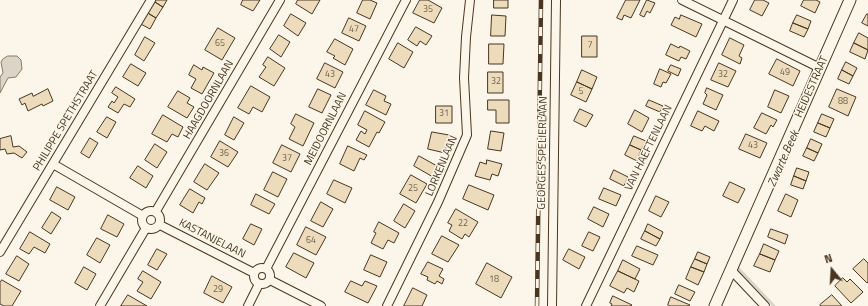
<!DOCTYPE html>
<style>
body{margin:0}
#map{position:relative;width:868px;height:306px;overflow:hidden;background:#fbf6e9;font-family:"Titillium Web",sans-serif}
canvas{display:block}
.north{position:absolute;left:812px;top:250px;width:40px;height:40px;-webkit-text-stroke:3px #fbf6e9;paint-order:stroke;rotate:342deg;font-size:11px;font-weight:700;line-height:16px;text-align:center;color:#4a3520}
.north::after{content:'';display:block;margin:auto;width:14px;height:18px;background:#4a3520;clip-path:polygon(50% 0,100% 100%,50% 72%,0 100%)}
</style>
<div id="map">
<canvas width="868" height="306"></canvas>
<div class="north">N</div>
</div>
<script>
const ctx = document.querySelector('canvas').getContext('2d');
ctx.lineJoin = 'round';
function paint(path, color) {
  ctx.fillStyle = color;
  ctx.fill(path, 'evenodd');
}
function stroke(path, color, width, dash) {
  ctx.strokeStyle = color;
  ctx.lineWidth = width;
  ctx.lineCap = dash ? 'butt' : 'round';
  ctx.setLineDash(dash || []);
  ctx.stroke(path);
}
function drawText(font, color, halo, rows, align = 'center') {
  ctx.font = font + ' "Titillium Web",sans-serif';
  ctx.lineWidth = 3;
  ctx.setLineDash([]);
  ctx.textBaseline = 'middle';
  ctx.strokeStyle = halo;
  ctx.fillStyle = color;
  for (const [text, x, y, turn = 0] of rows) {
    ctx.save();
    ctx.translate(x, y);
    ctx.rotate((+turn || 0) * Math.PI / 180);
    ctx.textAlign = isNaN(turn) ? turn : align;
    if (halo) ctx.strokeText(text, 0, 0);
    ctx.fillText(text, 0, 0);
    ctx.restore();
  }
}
const water = new Path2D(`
 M8,56H17L21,60L22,69L16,77L8,78L0,93V77L3,73L1,62L3,59Z`);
paint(water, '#dcd4c6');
stroke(water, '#887966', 1);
stroke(new Path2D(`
 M736,266L774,306`), '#dcd4c6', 3);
const building = new Path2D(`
 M153,0H167L163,7Z
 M243,0H260L253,11L241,5Z
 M298,0H320L312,14L296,4Z
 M363,0H370L377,3L370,19L357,13Z
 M420,0H428L442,8L434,23L413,13Z
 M494,0H508V8H494Z
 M626,0H640L631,18L624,15L622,20L617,18Z
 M647,0L655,3L650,13L647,11L644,17L640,15Z
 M755,0H763L769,3L762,16L750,10Z
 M804,0H816L820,2L815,13L801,6Z
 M153,1L163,7L156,18L146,12Z
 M146,12L156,18L150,29L139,23Z
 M291,14L306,23L298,36L284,26Z
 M867,14H868V26L862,23Z
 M492,15L506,16L505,36H491Z
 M681,15L702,24L696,37L671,25L675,17L679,19Z
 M797,15L811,21L808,29L793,23Z
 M349,18L366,26L359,41L342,33Z
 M793,23L808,29L804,37L790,31Z
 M416,27L432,36L426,45L420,41L417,46L408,40Z
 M218,28L235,38L222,60L205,50Z
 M859,33L868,38V50L854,43Z
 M279,35L290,42L281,57L270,49Z
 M582,36H597V57H582Z
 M145,37L155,43L144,61L135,55Z
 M730,38L744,45L739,56L742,58L740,64L722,55Z
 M335,39L353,49L345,65L333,58L335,56L327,52Z
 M398,43L413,52L404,68L389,59Z
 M854,43L868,50L865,59L850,52Z
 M489,44H504L503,64H489Z
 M671,44L679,48L680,46L690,51L686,59L681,57L679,61L666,55Z
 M268,57L285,68L274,86L259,77L266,67L263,65Z
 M777,59L800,71L793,86L769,74Z
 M846,62L857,68L853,76L842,70Z
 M325,63L343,72L335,88L317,79Z
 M719,63L736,71L728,87L711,80Z
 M131,64L146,73L138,86L123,77Z
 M194,65L202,70L203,67L214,73L202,94L191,88L196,79L189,75Z
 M671,65L681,69L678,76L668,71Z
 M660,69L671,74L666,83L663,82L661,87L654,84Z
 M582,70L597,77L592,89L577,82Z
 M842,70L853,76L849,84L838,79Z
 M488,72H503V93H488Z
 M577,82L592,89L586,102L571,95Z
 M251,86L270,97L262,112L253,107L249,114L238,108Z
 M116,87L135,99L130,107L124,104L118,113L108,107L112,101L114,103L118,97L112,93Z
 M707,88L723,95L716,110L703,104L707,95L705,93Z
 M48,89L53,101L43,106L42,104L28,111L25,103L22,105L19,99L32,93L33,96Z
 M318,89L331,95L322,113L309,107Z
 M837,89L856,97L848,116L829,107Z
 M374,90L386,96L384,101L391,104L386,115L366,105Z
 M775,90L789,96L781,113L768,107Z
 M178,91L190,98L187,103L194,107L187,118L168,107Z
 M488,100H509V123H496V110H488Z
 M649,100L663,106L660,112L646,106Z
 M436,106H452V123H436Z
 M580,109L593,115L586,127L574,121Z
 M635,110L649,118L642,132L628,124Z
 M365,111L385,122L379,133L377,132L369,147L356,140L361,131L365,134L367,130L358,125Z
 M698,111L719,121L714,131L705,126L702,131L691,126Z
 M762,113L777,120L773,127L771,125L766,134L754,128Z
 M296,114L314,123L303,146L289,139L295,127L291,124Z
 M822,114L834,119L830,128L818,123Z
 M163,115L183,127L178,137L172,134L167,142L152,134Z
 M107,117L116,122L107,138L97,132Z
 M234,117L244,123L234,140L225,135Z
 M818,123L830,128L826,137L814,132Z
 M491,131L504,133L501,151L488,149Z
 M432,132L449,135L445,153L428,149Z
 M746,134L767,143L760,158L739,149Z
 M11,136L13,147L19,146L27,152L22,158L14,153L7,154L5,149L0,150V139Z
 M634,136L646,141L641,150L630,145Z
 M90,138L98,143L89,158L81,153Z
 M811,139L822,144L818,153L807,148Z
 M220,141L238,152L228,167L211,157Z
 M155,144L167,152L157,168L145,160Z
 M282,145L300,154L291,172L273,163Z
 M630,145L641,150L637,161L625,155Z
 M348,146L367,155L364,160L360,158L354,171L340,164Z
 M807,148L818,153L814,161L803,156Z
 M419,156L439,167L433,177L414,166Z
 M487,160L502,164L498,176L492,174L490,180L475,176L480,162L486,164Z
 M205,164L219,173L207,190L194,182Z
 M138,166L153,176L146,188L130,178Z
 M797,168L809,172L806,181L794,176Z
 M614,170L628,177L624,186L610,179Z
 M273,172L287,179L278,197L264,190Z
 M411,175L427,184L416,203L400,194Z
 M794,176L806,181L803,189L791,185Z
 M334,180L352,188L345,203L327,194Z
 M730,182L745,189L738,203L723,196Z
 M469,185L494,195L488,210L463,199Z
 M57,187L75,197L68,210L50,200Z
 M604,188L621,195L616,206L599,199Z
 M190,189L205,198L202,204L199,202L193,213L180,205Z
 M256,194L275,204L269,214L251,205Z
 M786,194L798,200L791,217L778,211Z
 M656,196L669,202L661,217L649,211Z
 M321,202L333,209L323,227L311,221Z
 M404,204L415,211L405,228L394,221Z
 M594,207L609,214L603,227L588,219Z
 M456,209L478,222L469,237L465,234L462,239L449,231L452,225L448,223Z
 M52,212L61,218L51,234L42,228Z
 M108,215L124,224L117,237L101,229Z
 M379,222L399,233L394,243L388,240L383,249L371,243L376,233L374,232Z
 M251,224L262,229L254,245L243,239Z
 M648,224L663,232L660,239L645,231Z
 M306,227L326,237L316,255L297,245Z
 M771,229L788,235L785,244L768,237Z
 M645,231L660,239L656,246L641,239Z
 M30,232L50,244L45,253L34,247L29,254L20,249Z
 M589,232L600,237L593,251L582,246Z
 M442,236L459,245L448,262L432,254Z
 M97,238L110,245L100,263L87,255Z
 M764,244L779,251L775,260L760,254Z
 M637,246L658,255L653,265L632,256Z
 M157,249L167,254L157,270L148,265Z
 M569,249L585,257L579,269L563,260Z
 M698,252L710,257L707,264L695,259Z
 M294,253L314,263L306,278L286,267Z
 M760,254L775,260L770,272L754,266Z
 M371,255L387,262L380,277L364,270Z
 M17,256L29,264L19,281L6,274Z
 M695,259L707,264L704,272L691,267Z
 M864,259L868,263V282L867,283L853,269Z
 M623,260L640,269L635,279L618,271Z
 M428,262L443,269L439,276L444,279L442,284L437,281L435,284L427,280L428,277L421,274Z
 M487,263L512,277L501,298L476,284Z
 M84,267L96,274L87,290L75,283Z
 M691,267L704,272L698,285L686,279Z
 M143,271L161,282L151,299L137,291L143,282L138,279Z
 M618,271L639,281L634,292L627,288L624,293L610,286Z
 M212,276L232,287L223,303L204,293Z
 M843,278L847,282L850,279L863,292L851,303L835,286Z
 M2,280L21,291L12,306H4L0,304V283Z
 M351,281L362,286L365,281L377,286L368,303L345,292Z
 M679,285L695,292L690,301L675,294Z
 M413,288L427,295L422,306H404Z
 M128,295L147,306H121Z
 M832,295L842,306H821L820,305Z
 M613,296L632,305L631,306H611L612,304L610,303Z
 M671,297L690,305L689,306H670L668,305Z`);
paint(building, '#ecdcbc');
stroke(building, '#4a3520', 1);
const minor = new Path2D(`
 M682,0L820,68
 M53,164L143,216
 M142 220a9 9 0 1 1 18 0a9 9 0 1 1-18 0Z
 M156,211L280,0
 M160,225L254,273
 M0,252L151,0
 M254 276a8 8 0 1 1 16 0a8 8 0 1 1-16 0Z
 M266,269L406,0
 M731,270L765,306
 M270,280L321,306
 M100,306L146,228
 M248,306L259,284
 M387,306L438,202L467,135L464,78L466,37L470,0
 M552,306L556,0
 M586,306L733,0`);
const tertiary = new Path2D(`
 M715,306L850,0`);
stroke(minor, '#4a3520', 10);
stroke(tertiary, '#4a3520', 13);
stroke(minor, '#fbf6e9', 8);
stroke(tertiary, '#fbf6e9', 11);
const rail = new Path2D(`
 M537,306L541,0`);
stroke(rail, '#4a3520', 4.5);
stroke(rail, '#fbf6e9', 3, [9]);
drawText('9px', '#725f47', null, [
 ["35",428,10],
 ["47",354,30],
 ["65",220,44],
 ["7",590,46],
 ["49",785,73],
 ["43",330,75],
 ["32",723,75],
 ["32",496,82],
 ["5",581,92],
 ["88",843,102],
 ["31",444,114],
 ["43",753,146],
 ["36",224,154],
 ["37",287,159],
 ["25",413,189],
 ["22",463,224],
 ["64",311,241],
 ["18",494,280],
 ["29",218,290]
]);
drawText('11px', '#4a3520', '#fbf6e9', [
 ["HEIDESTRAAT",812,87,-66],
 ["HAAGDOORNLAAN",209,100,-60],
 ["PHILIPPE SPETHSTRAAT",66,121,-59],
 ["MEIDOORNLAAN",326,129,-63],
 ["VAN HAEFTENLAAN",649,148,-64],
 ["GEORGES SPELIERLAAN",543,153,-89],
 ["LORKENLAAN",442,166,-67],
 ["KASTANJELAAN",212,239,27]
]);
drawText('italic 12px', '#4a3520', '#fbf6e9', [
 ["Zwarte Beek",784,159,-66]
]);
</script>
